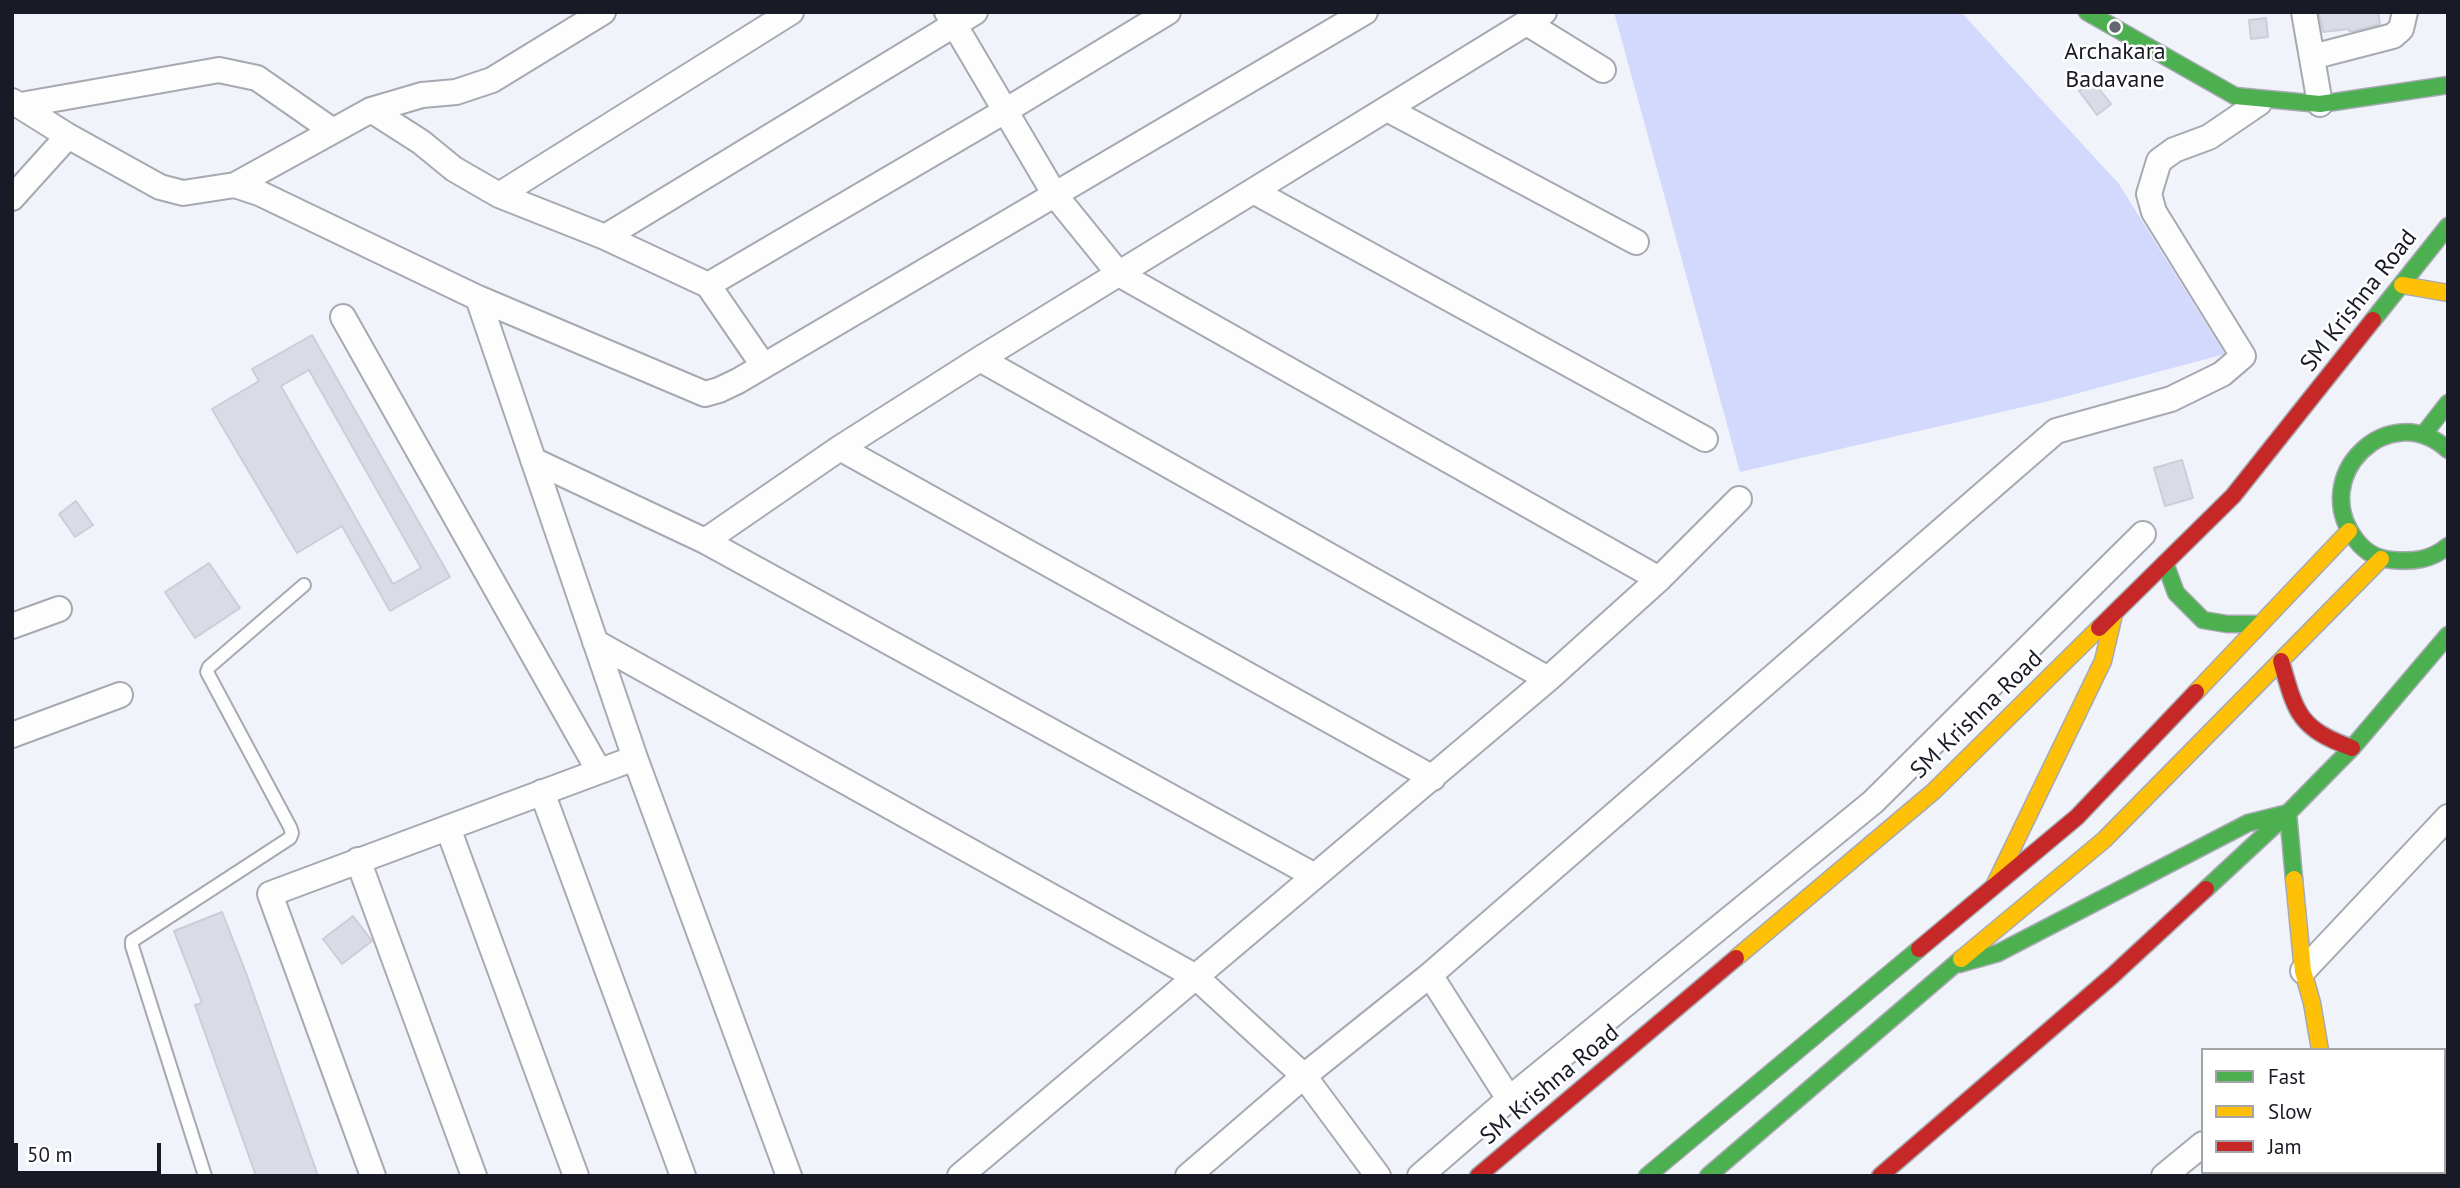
<!DOCTYPE html>
<style>
body{margin:0}
#map{position:relative;width:2460px;height:1188px;overflow:hidden;background:#f1f3fa;font-family:"PT Sans",sans-serif}
canvas{display:block}
.frame{position:absolute;inset:0;border:14px solid #181a26;pointer-events:none}
.legend{position:absolute;left:2201px;top:1048px;width:245px;height:126px;box-sizing:border-box;background:#fff;border:2px solid #a3a3a8;margin:0;padding:9px 12px;list-style:none;font-size:21px;color:#181a26}
.legend li{display:flex;align-items:center;gap:14px;height:35px}
.legend b{width:35px;border:2px solid #a3a3a8}
.scale{position:absolute;left:14px;top:1143px;width:147px;height:32px;box-sizing:border-box;border:4px solid #181a26;border-top:0;padding-left:9px;font-size:21px;line-height:24px;white-space:nowrap;color:#181a26;-webkit-text-stroke:5px #fff;paint-order:stroke}
</style>
<div id="map">
<canvas width="2460" height="1188"></canvas>
<div class="frame"></div>
<ul class="legend">
<li><b style="height:9px;background:#4caf50"></b>Fast</li>
<li><b style="height:9px;background:#ffc107"></b>Slow</li>
<li><b style="height:9px;background:#c62828"></b>Jam</li>
</ul>
<div class="scale">50 m</div>
</div>
<script>
const ctx = document.querySelector('canvas').getContext('2d');
ctx.lineJoin = 'round';
function paint(path, color) {
  ctx.fillStyle = color;
  ctx.fill(path, 'evenodd');
}
function stroke(path, color, width, dash) {
  ctx.strokeStyle = color;
  ctx.lineWidth = width;
  ctx.lineCap = dash ? 'butt' : 'round';
  ctx.setLineDash(dash || []);
  ctx.stroke(path);
}
function drawText(font, color, halo, rows, align = 'center') {
  ctx.font = font + ' "PT Sans",sans-serif';
  ctx.lineWidth = 5;
  ctx.setLineDash([]);
  ctx.textBaseline = 'middle';
  ctx.strokeStyle = halo;
  ctx.fillStyle = color;
  for (const [text, x, y, turn = 0] of rows) {
    ctx.save();
    ctx.translate(x, y);
    ctx.rotate((+turn || 0) * Math.PI / 180);
    ctx.textAlign = isNaN(turn) ? turn : align;
    if (halo) ctx.strokeText(text, 0, 0);
    ctx.fillText(text, 0, 0);
    ctx.restore();
  }
}
paint(new Path2D(`
 M1614,12H1961L2119,184L2225,354L2045,402L1740,472Z`), '#d3d9fc');
const building = new Path2D(`
 M2319,12H2378L2380,24L2354,31H2349V29L2323,32Z
 M2266,18L2268,37L2251,39L2249,20Z
 M2093,81L2111,104L2097,115L2079,91Z
 M312,335L450,577L390,611L342,526L297,553L212,409L259,381L252,369ZM309,370L421,568L393,584L281,386Z
 M2182,460L2193,498L2165,506L2154,468Z
 M76,501L93,525L75,537L59,514Z
 M209,563L240,608L195,638L165,592Z
 M222,912L246,973L318,1176H256L195,1005L202,1003L174,931Z
 M353,916L372,941L342,964L323,939Z`);
paint(building, '#d9dbe6');
stroke(building, '#ccced7', 2);
const lane = new Path2D(`
 M205,1176L132,946V941L290,838L292,833L290,827L207,672L209,667L304,585`);
const street = new Path2D(`
 M947,12L1055,195L1119,274L1659,579
 M2304,12L2320,104
 M1527,23L1603,70
 M2312,57L2393,36L2401,29L2405,12
 M12,101L68,136L160,187L183,193L235,185L259,193L478,298L705,394L719,390L738,381L1365,12
 M21,105L219,70L257,78L333,131
 M1387,109L1636,242
 M371,110L421,142L454,169L499,195L605,237L708,285L763,365
 M235,185L371,110L422,95L456,92L492,80L603,12
 M1255,192L1705,439
 M499,195L791,12
 M12,198L68,136
 M605,237L975,12
 M708,285L1005,111L1168,12
 M478,298L635,758L789,1176
 M343,317L599,771
 M980,359L1548,679
 M840,448L1433,778
 M533,460L705,541L1315,876
 M705,541L840,448L980,359L1544,12
 M12,626L59,609
 M595,642L1196,977L1304,1076L1378,1176
 M12,735L120,695
 M542,792L683,1176
 M448,828L576,1176
 M358,860L474,1176
 M2303,971L2448,817
 M1430,975L1509,1099
 M2444,1085L2448,1081
 M373,1176L270,894L635,758
 M960,1176L1548,679L1659,579L1739,499
 M1188,1176L1304,1076L1430,975L2056,431L2171,399L2222,374L2243,356L2154,212L2149,194L2159,161L2174,150L2209,137L2259,103
 M1420,1176L1509,1099L1873,802L2143,534
 M2164,1176L2203,1144
 M2352,1176L2356,1172`);
const fast = new Path2D(`
 M2087,12L2235,96L2320,104L2448,85
 M2373,320L2448,226
 M2423,435L2448,403
 M2448,450C2389,396 2307,477 2356,540C2365,552 2378,559 2392,560C2414,562 2431,560 2448,546
 M2165,563L2176,593L2203,620L2227,624H2260
 M2206,889L2288,813L2352,748L2448,635
 M1959,964L1998,953L2248,823L2288,813L2294,879
 M1647,1176L1919,949
 M1708,1176L1961,959`);
const slow = new Path2D(`
 M2402,285L2448,293
 M2196,692L2349,531
 M2294,879L2303,971L2312,1003L2320,1050
 M1995,884L2103,661L2114,614
 M1736,958L1934,791L2099,628
 M1961,959L2104,840L2381,559
 M2315,1176L2316,1172`);
const jam = new Path2D(`
 M2099,628L2233,496L2373,320
 M2281,661C2296,713 2298,728 2352,748
 M1919,949L2077,817L2196,692
 M1478,1176L1736,958
 M1880,1176L2112,976L2206,889`);
stroke(lane, '#a7a9b2', 16);
stroke(street, '#a7a9b2', 28);
stroke(fast, '#a7a9b2', 19);
stroke(slow, '#a7a9b2', 19);
stroke(jam, '#a7a9b2', 19);
stroke(lane, '#fdfdfe', 12);
stroke(street, '#fdfdfe', 24);
stroke(fast, '#4caf50', 16);
stroke(slow, '#ffc107', 16);
stroke(jam, '#c62828', 16);
for (const [x, y, r, color] of [
 [2115,27,7,"#646670"]
]) {
  const dot = new Path2D();
  dot.arc(x, y, r, 0, 2 * Math.PI);
  ctx.fillStyle = color;
  ctx.fill(dot);
  stroke(dot, '#fff', 2.5);
}
drawText('24px', '#181a26', '#fff', [
 ["Archakara",2115,52],
 ["Badavane",2115,80]
]);
drawText('24px', '#181a26', '#fff', [
 ["SM Krishna Road",2359,301,-52],
 ["SM Krishna Road",1977,715,-44],
 ["SM Krishna Road",1550,1085,-40]
]);
</script>
